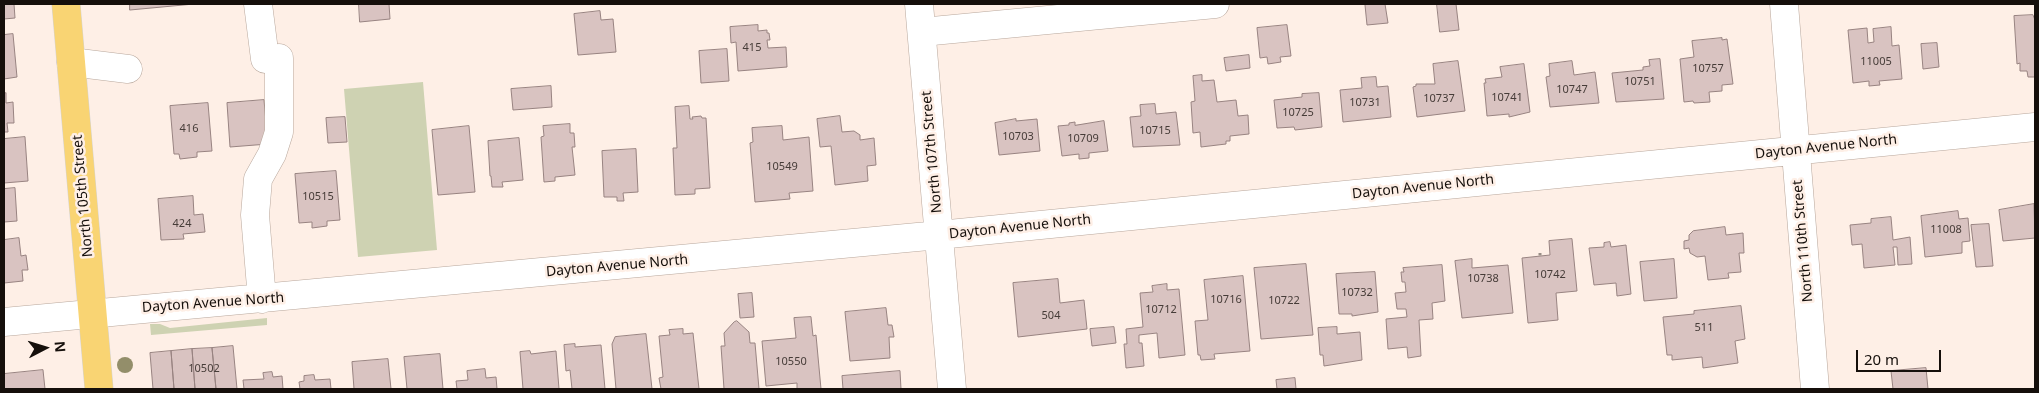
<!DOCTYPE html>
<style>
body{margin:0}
#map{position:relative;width:2039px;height:393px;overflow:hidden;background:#feefe6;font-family:"Noto Sans",sans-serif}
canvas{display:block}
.frame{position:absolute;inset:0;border:5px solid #150f0b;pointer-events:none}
.north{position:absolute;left:20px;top:323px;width:50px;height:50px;-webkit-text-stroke:4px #feefe6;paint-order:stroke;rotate:85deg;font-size:14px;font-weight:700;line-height:20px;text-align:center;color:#150f0b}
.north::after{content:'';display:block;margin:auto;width:18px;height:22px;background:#150f0b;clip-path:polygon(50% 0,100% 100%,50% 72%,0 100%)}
.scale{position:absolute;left:1856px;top:350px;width:85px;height:22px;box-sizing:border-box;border:2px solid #150f0b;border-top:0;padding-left:6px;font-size:15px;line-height:18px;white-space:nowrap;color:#150f0b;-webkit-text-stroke:4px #feefe6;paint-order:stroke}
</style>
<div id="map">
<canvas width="2039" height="393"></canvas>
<div class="frame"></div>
<div class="north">N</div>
<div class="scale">20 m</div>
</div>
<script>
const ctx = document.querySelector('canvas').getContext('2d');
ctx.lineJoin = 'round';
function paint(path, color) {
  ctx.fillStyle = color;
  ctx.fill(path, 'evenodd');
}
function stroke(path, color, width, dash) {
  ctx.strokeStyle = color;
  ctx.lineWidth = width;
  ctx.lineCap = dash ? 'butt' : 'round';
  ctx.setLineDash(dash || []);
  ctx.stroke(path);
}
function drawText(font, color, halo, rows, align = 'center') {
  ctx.font = font + ' "Noto Sans",sans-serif';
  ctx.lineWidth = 5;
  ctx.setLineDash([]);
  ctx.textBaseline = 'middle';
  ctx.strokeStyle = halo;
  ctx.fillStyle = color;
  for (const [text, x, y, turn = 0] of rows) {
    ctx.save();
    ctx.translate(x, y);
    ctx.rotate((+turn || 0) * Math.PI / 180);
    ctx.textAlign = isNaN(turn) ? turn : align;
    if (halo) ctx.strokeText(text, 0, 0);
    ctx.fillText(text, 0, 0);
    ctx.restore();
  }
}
paint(new Path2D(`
 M423,82L437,250L358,257L344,89Z
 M267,318V325L151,335L150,324H160L170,328Z`), '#ced2b2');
const building = new Path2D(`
 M4,4H14L15,18L4,19Z
 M130,4H194L130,10Z
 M359,4H389L390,19L360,22Z
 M1385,4L1388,23L1367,25L1365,5Z
 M1437,4H1456L1459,30L1440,32Z
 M600,11L601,20L613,19L616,52L578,55L574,14Z
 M2033,15L2035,20V77H2028L2027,71H2020V63L2017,64L2014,16Z
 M758,25V31L767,30V33H769L770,40H767L768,48L786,47L787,67L738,71L736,42L731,43L730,27Z
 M1287,25L1291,56L1280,57L1281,62L1268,64L1267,57L1260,58L1257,28Z
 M1891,27L1892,46L1899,45L1902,79L1879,81L1880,85L1869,86V81L1853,83L1848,30L1867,28L1868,43L1874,42L1873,29Z
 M13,34L17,77L4,79V35Z
 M1722,38V40L1727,39L1733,84L1722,85V91L1709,92L1710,102L1694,103L1693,101L1684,102L1680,59L1694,57L1692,41Z
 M1937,43L1939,67L1923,69L1921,44Z
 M727,49L729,81L701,83L699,51Z
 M1249,55L1250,68L1226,71L1224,58Z
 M1660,59L1664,99L1616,102L1612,73L1643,70V67L1650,66L1649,60Z
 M1458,61L1465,111L1417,117L1413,87L1416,86V84H1435L1433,64Z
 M1572,61L1574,75L1595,72L1599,103L1550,107L1546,77L1550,76L1549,64Z
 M1524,64L1530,112L1509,117V114L1487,116L1484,83H1486L1485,79L1502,77L1500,67Z
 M1202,75V81L1214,80L1217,102L1236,100L1238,116L1248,115L1249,134L1230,136V141H1226V144L1201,147L1200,132L1193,133L1191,102L1195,101L1193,76Z
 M1376,77L1377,87L1388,86L1391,117L1343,122L1340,90L1362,88L1361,78Z
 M551,86L552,107L513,110L511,89Z
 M6,93V103L13,102L14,123H7L8,132H4V94Z
 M1319,93L1322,127L1295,130L1294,127L1277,128L1274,100L1302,97V94Z
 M264,100L268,144L230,147L227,103Z
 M208,103L212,151L197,152V157L180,159L179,154H174L170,106Z
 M1155,104L1156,114L1176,112L1180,145L1133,147L1130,117L1141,116L1140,105Z
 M689,106L690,119H693L692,117L701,116L702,118H706L710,188L695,189V194L675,195L673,148H677L675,107Z
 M840,116L842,132L854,131L860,135V140L874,138L876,165L867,166L868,181L835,185L831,146L820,147L817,119Z
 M345,117L347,142L328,143L326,118Z
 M1016,119V121L1037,119L1040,151L999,155L995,123Z
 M1104,121L1108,151L1089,153V158L1079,159V154L1062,156L1058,126L1069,125V123L1075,122V125Z
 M570,124V133H574L575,147H572L575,175L555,177V181L544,182L541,137L544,136L543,126Z
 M469,126L475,192L438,195L432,130Z
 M782,126L783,140L809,137L813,191L789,193L790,199L755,202L750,143L753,142L752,128Z
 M25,137L28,181L4,183V139Z
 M519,138L523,180L502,182L503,187H492L491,176H490L488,141Z
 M636,149L638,192L623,193L624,201H617V197H604L602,151Z
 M336,171L340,220L327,221V226L312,228V222L299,223L295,174Z
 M15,188L17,221L4,222V189Z
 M193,196L194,215L203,214L205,232L183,234L184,239L161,240L158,199Z
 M2034,204L2035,238L2003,241L1999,210Z
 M1958,211L1959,219L1968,218L1970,241L1962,242V253L1925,257L1921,216Z
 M1891,217L1893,240L1910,237L1912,264L1898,265L1897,247H1893L1895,265L1864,268L1862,244L1852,245L1850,225L1871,223V219Z
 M1989,224L1993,266L1976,267L1971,225Z
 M1725,227L1726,235L1743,233L1744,253H1739L1741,272L1728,273L1729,278L1708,280L1705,256L1697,257L1690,253L1689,248L1684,249V241L1689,240V235L1693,231Z
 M19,238L21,256L26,255L28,270H22L23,281L4,283V240Z
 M1572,239L1577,291L1556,293L1558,320L1528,323L1522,258L1550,255L1549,241Z
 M1610,242L1611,247L1626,245L1631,294L1617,296L1616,283L1594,285L1589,248L1604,247V243Z
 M1472,259V268L1508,265L1513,313L1462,318L1455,261Z
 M1674,259L1677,298L1644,301L1640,262Z
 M1306,264L1313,335L1261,339L1254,268Z
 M1442,265L1445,301L1432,303L1433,319L1419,320L1421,356L1408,358L1407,347L1388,349L1386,319L1407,317L1406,309H1397L1395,293L1406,292L1405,282H1402L1401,272H1404L1403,268Z
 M1375,272L1378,312L1352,316V314H1339L1336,274Z
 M1243,276L1250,351L1214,354L1215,359L1201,360L1200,355H1198L1195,321L1208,320L1204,280Z
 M1058,279L1060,303L1084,300L1087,329L1018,337L1013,283Z
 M1167,284V290L1179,289L1185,355L1159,358L1157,333L1139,335V343H1142L1144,366L1126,368L1124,344H1127L1126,329L1143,327L1140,293L1153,292L1152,286Z
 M752,293L754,317L740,318L738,294Z
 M1741,306L1745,339L1735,341L1738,363L1703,368L1702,357L1672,360V355H1667L1663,317L1694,314V311Z
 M886,308L888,325H892L894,337H889L890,358L850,361L845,312Z
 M811,317L813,336L816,335L821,389H797V383L766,386L762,341L796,338L794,318Z
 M737,321L749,332L750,343H755L759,389H724L721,346H725L724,333L734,322Z
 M1114,327L1116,343L1092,346L1090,329Z
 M1337,327V334L1360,332L1362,360L1324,366L1323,355H1320L1318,328Z
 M683,329V334L693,333L699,389H661L659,378L663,377L659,336L670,335L669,330Z
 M646,334L652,389H616L612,344L615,337Z
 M575,344V347L601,345L605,389H572L570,370L566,371L564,345Z
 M233,346L237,389H216L212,348Z
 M212,348L216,389H195L192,349Z
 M192,349L195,389H174L171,351Z
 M171,351L174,389H153L150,353Z
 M530,351L531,354L556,351L559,389H523L520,352Z
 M440,354L443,389H407L404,357Z
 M388,359L391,389H354L352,362Z
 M1926,368L1928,389H1893L1891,371Z
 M485,369L486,378L496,377L497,389H457L456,381L468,380L467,371Z
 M43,370L45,389H4V374Z
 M900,371L901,389H843L842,376Z
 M272,372L273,377L282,376L283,389H244L243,380L264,379L263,373Z
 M314,375L315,380L330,379L331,389H300L299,382L304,381V376Z
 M1295,378L1296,389H1277L1276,380Z`);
paint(building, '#d9c3c1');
stroke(building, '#988381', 1);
const minor = new Path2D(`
 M258,4L265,59
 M919,4L952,389
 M1784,4L1815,389
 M922,32L1215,4
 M71,62L128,69
 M262,299L255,215L258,179L272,154L279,132V58
 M4,322L939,235L2035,127`);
const major = new Path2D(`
 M66,4L99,389`);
stroke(minor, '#b8a79c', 29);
stroke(major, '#d5d4d3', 29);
stroke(new Path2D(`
 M1540,253V256`), '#998e87', 3, [2.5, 4]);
stroke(minor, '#fff', 28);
stroke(major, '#f9d473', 28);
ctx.fillStyle = '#938e6a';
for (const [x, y] of [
 [125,365]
]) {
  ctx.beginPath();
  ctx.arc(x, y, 8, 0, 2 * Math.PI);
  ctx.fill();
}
drawText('11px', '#463c38', null, [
 ["415",752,48],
 ["11005",1876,62],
 ["10757",1708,69],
 ["10751",1640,82],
 ["10747",1572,90],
 ["10741",1507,98],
 ["10737",1439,99],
 ["10731",1365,103],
 ["10725",1298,113],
 ["416",189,129],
 ["10715",1155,131],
 ["10703",1018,137],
 ["10709",1083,139],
 ["10549",782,167],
 ["10515",318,197],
 ["424",182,224],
 ["11008",1946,230],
 ["10742",1550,275],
 ["10738",1483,279],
 ["10732",1357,293],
 ["10716",1226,300],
 ["10722",1284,301],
 ["10712",1161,310],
 ["504",1051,316],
 ["511",1704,328],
 ["10550",791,362],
 ["10502",204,369]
]);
drawText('14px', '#150f0b', '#feefe6', [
 ["Dayton Avenue North",1826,147,-6],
 ["North 107th Street",932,152,-95],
 ["Dayton Avenue North",1423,187,-6],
 ["North 105th Street",83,196,-95],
 ["Dayton Avenue North",1020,227,-6],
 ["North 110th Street",1803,241,-95],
 ["Dayton Avenue North",617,266,-5],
 ["Dayton Avenue North",213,303,-4]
]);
</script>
